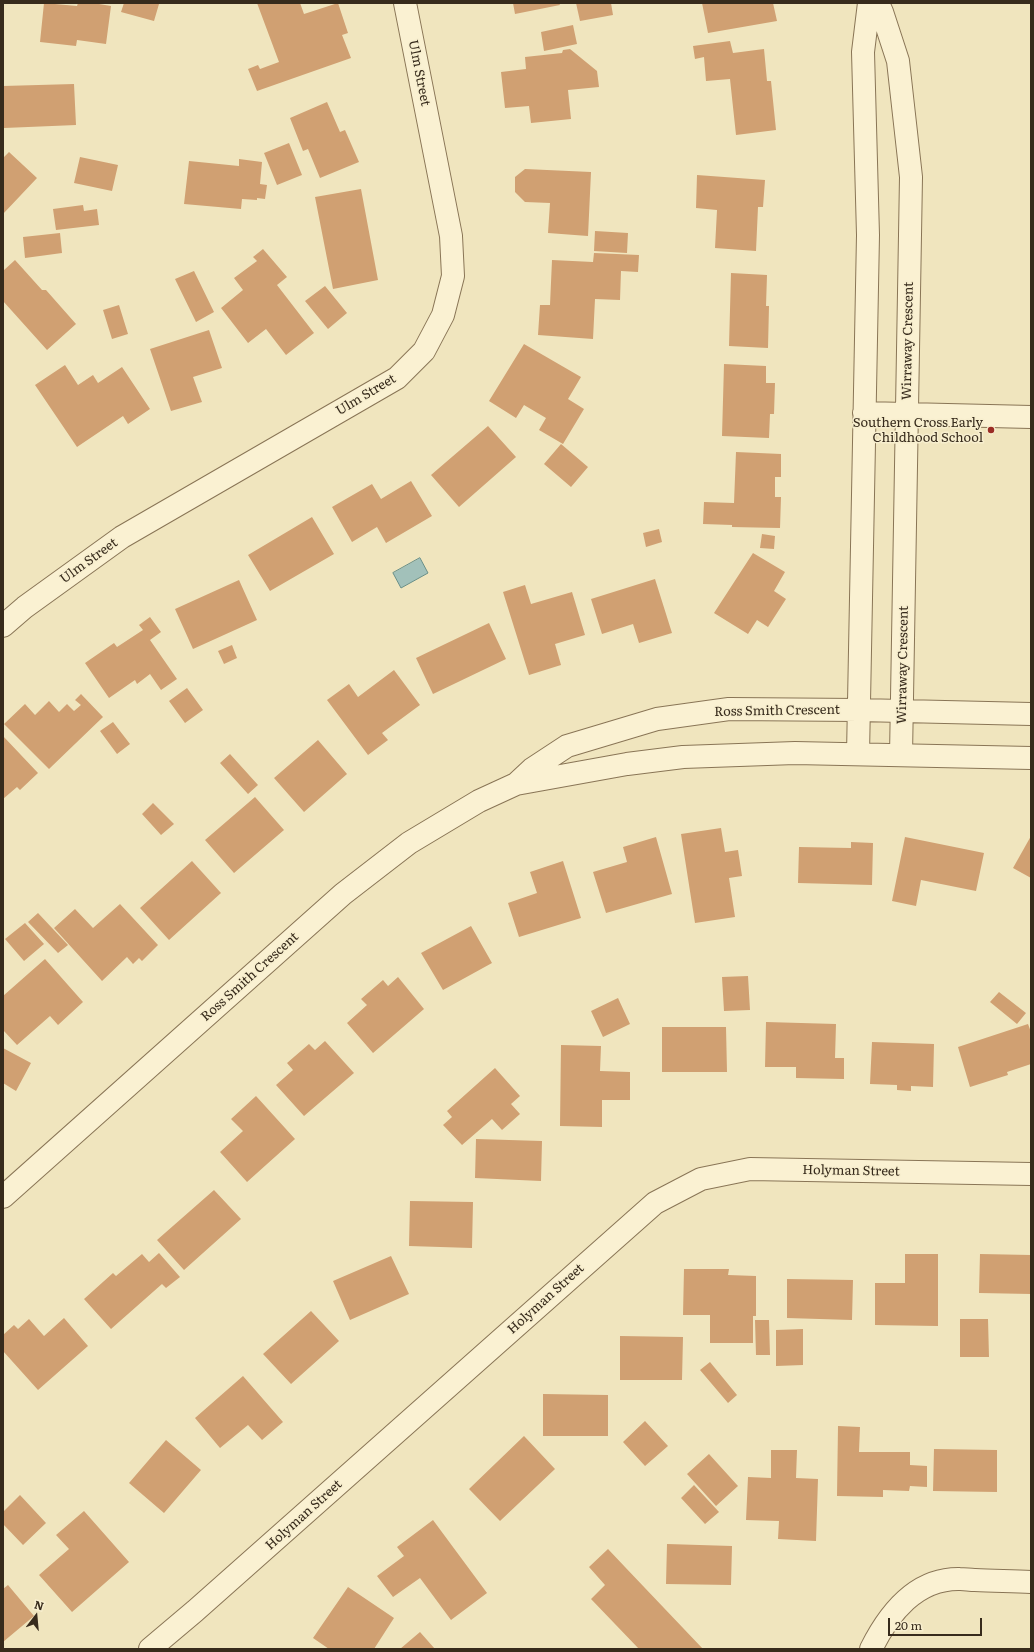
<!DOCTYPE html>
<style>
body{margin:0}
#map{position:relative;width:1034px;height:1652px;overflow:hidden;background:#f0e5be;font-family:Literata,serif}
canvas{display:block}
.frame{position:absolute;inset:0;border:4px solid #372b1c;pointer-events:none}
.north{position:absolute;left:16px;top:1596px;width:40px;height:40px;-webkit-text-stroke:3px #f7eece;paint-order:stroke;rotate:16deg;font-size:11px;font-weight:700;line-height:16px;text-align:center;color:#372b1c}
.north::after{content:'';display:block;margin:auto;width:14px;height:18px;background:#372b1c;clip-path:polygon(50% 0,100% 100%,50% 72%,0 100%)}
.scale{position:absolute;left:888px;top:1618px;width:94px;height:18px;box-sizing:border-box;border:2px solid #372b1c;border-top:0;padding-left:5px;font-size:12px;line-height:14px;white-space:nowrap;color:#372b1c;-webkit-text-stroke:3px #f7eece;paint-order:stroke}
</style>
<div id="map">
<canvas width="1034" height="1652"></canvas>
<div class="frame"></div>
<div class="north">N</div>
<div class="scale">20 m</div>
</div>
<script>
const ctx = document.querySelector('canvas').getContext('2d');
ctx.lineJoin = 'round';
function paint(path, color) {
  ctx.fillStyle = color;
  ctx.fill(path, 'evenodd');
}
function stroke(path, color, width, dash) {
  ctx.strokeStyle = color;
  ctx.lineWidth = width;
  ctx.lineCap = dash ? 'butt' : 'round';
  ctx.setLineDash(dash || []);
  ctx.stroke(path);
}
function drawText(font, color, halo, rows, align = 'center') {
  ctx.font = font + ' Literata,serif';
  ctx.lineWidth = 3;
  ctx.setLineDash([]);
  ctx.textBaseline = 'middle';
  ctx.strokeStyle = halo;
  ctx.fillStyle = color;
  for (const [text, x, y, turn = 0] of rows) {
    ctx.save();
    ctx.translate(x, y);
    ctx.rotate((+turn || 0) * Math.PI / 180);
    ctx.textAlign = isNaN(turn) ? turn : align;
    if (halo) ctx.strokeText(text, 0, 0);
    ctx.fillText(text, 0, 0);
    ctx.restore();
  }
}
const water = new Path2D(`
 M420,558L428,573L401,588L393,573Z`);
paint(water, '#a2c1ba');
stroke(water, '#698f88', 1);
paint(new Path2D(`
 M44,3L77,6L78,3H93L111,6L106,44L77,40L76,46L40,42Z
 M124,3L159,4L154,21L121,12Z
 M257,3H300L304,14L338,3L348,33L342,35L351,58L257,91L248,69L258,65L260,69L279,62Z
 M513,3H559L560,5L515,14Z
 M576,3H611L613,15L580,21Z
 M702,3H773L777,21L708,33Z
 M573,25L577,44L544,51L541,32Z
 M730,41L733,53L764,49L767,81H771L776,130L736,135L730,79L706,81L704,57L695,59L693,46Z
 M570,49L597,71L599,87L568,90L571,119L531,123L529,106L505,108L501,72L526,69L525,57L562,53L563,50Z
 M74,84L76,125L4,128L3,86Z
 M327,102L340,132L345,130L359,162L320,178L308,149L303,151L290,118Z
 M289,143L302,175L277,185L264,153Z
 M9,152L37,178L3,214V158Z
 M80,157L118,165L112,191L74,183Z
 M239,159L262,162L260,184L267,185L265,199L257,198V200L242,199L241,209L184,204L189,161L239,166Z
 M525,169L591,172L588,236L548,233L550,203L525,202L515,192V177Z
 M697,175L765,180L763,207H758L756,251L715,248L717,210L696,208Z
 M361,189L378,280L333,289L315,197Z
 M83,205L84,211L97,209L99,225L56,230L53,209Z
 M595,231L628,233L627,253L594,251Z
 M60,233L62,253L25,258L23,237Z
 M263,249L287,277L277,285L314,333L286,355L266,329L248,343L221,308L243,290L234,278L257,261L253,257Z
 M594,253L639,255L638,272L621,271L620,300L595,299L593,339L538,335L540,305H550L552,260L593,262Z
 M15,260L42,290H46L76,324L47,350L3,301V271Z
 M194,271L214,312L196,322L175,279Z
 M731,273L767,275L766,306H769L768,348L729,346Z
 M325,286L347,313L328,329L305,301Z
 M119,305L128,334L112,339L103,310Z
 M209,330L222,368L193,377L202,402L171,411L150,349Z
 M524,344L581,377L568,399L584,409L563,444L539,430L546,418L524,405L516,418L489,401Z
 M724,364L766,366V383H775L774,414H770L769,438L722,436Z
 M65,365L78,385L93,375L98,383L122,367L150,409L128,424L123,416L77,447L35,385Z
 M488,426L516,457L459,507L431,475Z
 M561,444L588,467L571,487L544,464Z
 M736,452L781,454V477H775V497H781L780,528L732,527V525L703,524L704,502L734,503Z
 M411,481L432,516L386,543L377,527L352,542L332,507L372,484L381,499Z
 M312,517L334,554L270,591L248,555Z
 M659,529L662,542L646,547L643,533Z
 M762,534L775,536L774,549L760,548Z
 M753,553L785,572L774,591L786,599L768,627L757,620L748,634L714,613Z
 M655,579L672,633L639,643L633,624L602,634L591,599Z
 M239,580L257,620L193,649L175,609Z
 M525,585L531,604L572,592L585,635L555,644L561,665L529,675L503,592Z
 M150,617L161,632L150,640L177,679L161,690L150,674L137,684L135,680L109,698L85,663L114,643L117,647L143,630L139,625Z
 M489,623L506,659L433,694L416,658Z
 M232,645L237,658L224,664L218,651Z
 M394,670L420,705L382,733L388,740L368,755L327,700L349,684L358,697Z
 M187,688L203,710L185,723L169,701Z
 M81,694L103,717L49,769L4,724L25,704L35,715L49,701L59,712L67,704L74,711L81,705L75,700Z
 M113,722L130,744L117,754L100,731Z
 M3,736L38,773L20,790L17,787L3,799Z
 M318,740L347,774L304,812L274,778Z
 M230,754L258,785L248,794L220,763Z
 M255,797L284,830L234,873L205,840Z
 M153,803L174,824L161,835L142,814Z
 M721,828L725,852L738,850L742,876L729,878L735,917L695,923L681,834Z
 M1031,836V878L1013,868Z
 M656,837L672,894L606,913L593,872L627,862L623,847Z
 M905,837L984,853L976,891L921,880L916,906L892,901Z
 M851,842L873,843L872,885L798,883L799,847L851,848Z
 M192,861L221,893L169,940L140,908Z
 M563,861L581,918L519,937L508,903L537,893L530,872Z
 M120,904L158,945L142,961L139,958L133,964L127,957L102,981L54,928L75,909L93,928Z
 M38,913L68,945L58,953L28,922Z
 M25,923L44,944L24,961L5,939Z
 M471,926L492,963L443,990L421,953Z
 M45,959L83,1002L58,1025L50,1016L17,1045L3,1030V996Z
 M748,976L750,1010L724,1011L722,977Z
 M398,977L424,1009L373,1053L347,1023L367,1005L361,999L383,980L388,986Z
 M999,992L1026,1013L1017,1024L990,1002Z
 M618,998L630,1024L603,1037L591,1011Z
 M766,1022L836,1024L835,1058H844V1079L796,1078V1067H765Z
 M1028,1024L1031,1032V1064L1007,1072L1008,1075L970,1087L958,1047Z
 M662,1027H726L727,1072H662Z
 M325,1041L354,1073L304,1116L276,1085L293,1070L287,1063L309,1044L315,1050Z
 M872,1042L934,1044L933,1087L911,1086V1091L897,1090V1085L870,1084Z
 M561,1045L601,1046L600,1071L630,1072V1100H602V1127L560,1126Z
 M3,1048L31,1063L16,1091L3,1083Z
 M495,1068L520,1096L511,1104L520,1114L502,1130L492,1119L462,1145L443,1125L452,1117L447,1111Z
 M256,1096L295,1139L247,1182L220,1152L243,1131L231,1119Z
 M476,1139L542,1141L541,1181L475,1178Z
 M214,1190L241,1219L184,1270L157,1240Z
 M410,1201L473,1202L472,1248L409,1246Z
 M159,1253L180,1277L166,1288L162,1284L111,1329L84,1299L113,1273L116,1276L142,1254L149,1262Z
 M905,1254H938V1326L875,1325V1283H905Z
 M980,1254L1031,1255V1294L979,1293Z
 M391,1256L409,1294L350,1320L333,1281Z
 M684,1269H729L728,1275L756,1276V1316H753V1343H710V1315H683Z
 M787,1279L853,1280L852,1320L787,1318Z
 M311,1311L339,1341L291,1384L263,1354Z
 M64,1318L88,1346L38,1390L3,1351V1335L14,1325L18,1329L29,1319L44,1336Z
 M960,1319H988L989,1357H960Z
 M755,1320H769L770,1355H756Z
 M803,1329V1365L776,1366V1330Z
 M620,1336L683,1337L682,1380H620Z
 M710,1362L737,1395L728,1403L700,1370Z
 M243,1376L283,1422L262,1440L248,1425L220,1448L195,1418Z
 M543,1394L608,1395V1436H543Z
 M645,1421L668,1446L645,1466L623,1442Z
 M838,1426L860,1427L859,1452H910V1465L927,1466V1487L910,1486L909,1491L883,1490V1497L837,1496Z
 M524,1436L555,1469L500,1521L469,1489Z
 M166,1440L201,1470L164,1513L129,1483Z
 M934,1449L997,1450V1492L933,1491Z
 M771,1450H797L796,1478L818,1479L816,1541L778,1539L779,1521L746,1520L748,1477L771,1478Z
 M709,1454L738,1486L716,1506L687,1474Z
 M694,1485L719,1512L705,1524L681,1498Z
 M20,1495L46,1523L23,1545L3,1524V1512Z
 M84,1511L129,1562L72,1612L39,1575L69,1549L56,1535Z
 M433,1520L487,1593L451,1620L420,1578L393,1597L377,1576L404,1556L397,1547Z
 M667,1544L732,1546L731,1585L666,1584Z
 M608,1549L625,1567L703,1649H639L591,1599L605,1585L589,1567Z
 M8,1585L34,1616L3,1642V1589Z
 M348,1587L394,1618L374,1649H329L313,1638Z
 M420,1632L435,1649H400Z`), '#d0a072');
const minor = new Path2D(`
 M878,3L882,12L898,61L911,177L901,755
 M864,413L1031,417
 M3,626L25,607L122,537L397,378L424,351L443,315L453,276L451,236L405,3
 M858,754L868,235L863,52L869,3
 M517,783L532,769L567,746L657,719L729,709L859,710L1031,714
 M3,1197L343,894L409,843L479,801L516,784L627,764L683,757L795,753L1031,758
 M150,1649L195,1611L655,1203L701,1179L750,1169L1031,1174
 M871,1649C889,1613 916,1578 960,1579C965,1579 970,1580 975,1580C994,1581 1012,1581 1031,1582`);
stroke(minor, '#897556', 24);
stroke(minor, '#faf1d2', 22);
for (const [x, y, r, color] of [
 [991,430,4,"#9a2c24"]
]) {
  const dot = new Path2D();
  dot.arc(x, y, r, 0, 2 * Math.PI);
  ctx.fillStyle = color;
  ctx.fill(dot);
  stroke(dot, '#f7eece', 1.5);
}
drawText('13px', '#372b1c', '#f7eece', [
 ["Ulm Street",419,73,79],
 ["Wirraway Crescent",908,341,-89],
 ["Ulm Street",366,395,-31],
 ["Ulm Street",89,561,-36],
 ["Wirraway Crescent",903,665,-89],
 ["Ross Smith Crescent",777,711,-1],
 ["Ross Smith Crescent",250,977,-42],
 ["Holyman Street",851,1171,1],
 ["Holyman Street",546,1299,-42],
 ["Holyman Street",304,1515,-42]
]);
drawText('13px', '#372b1c', '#f7eece', [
 ["Southern Cross Early",983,423],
 ["Childhood School",983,438]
], 'right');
</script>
